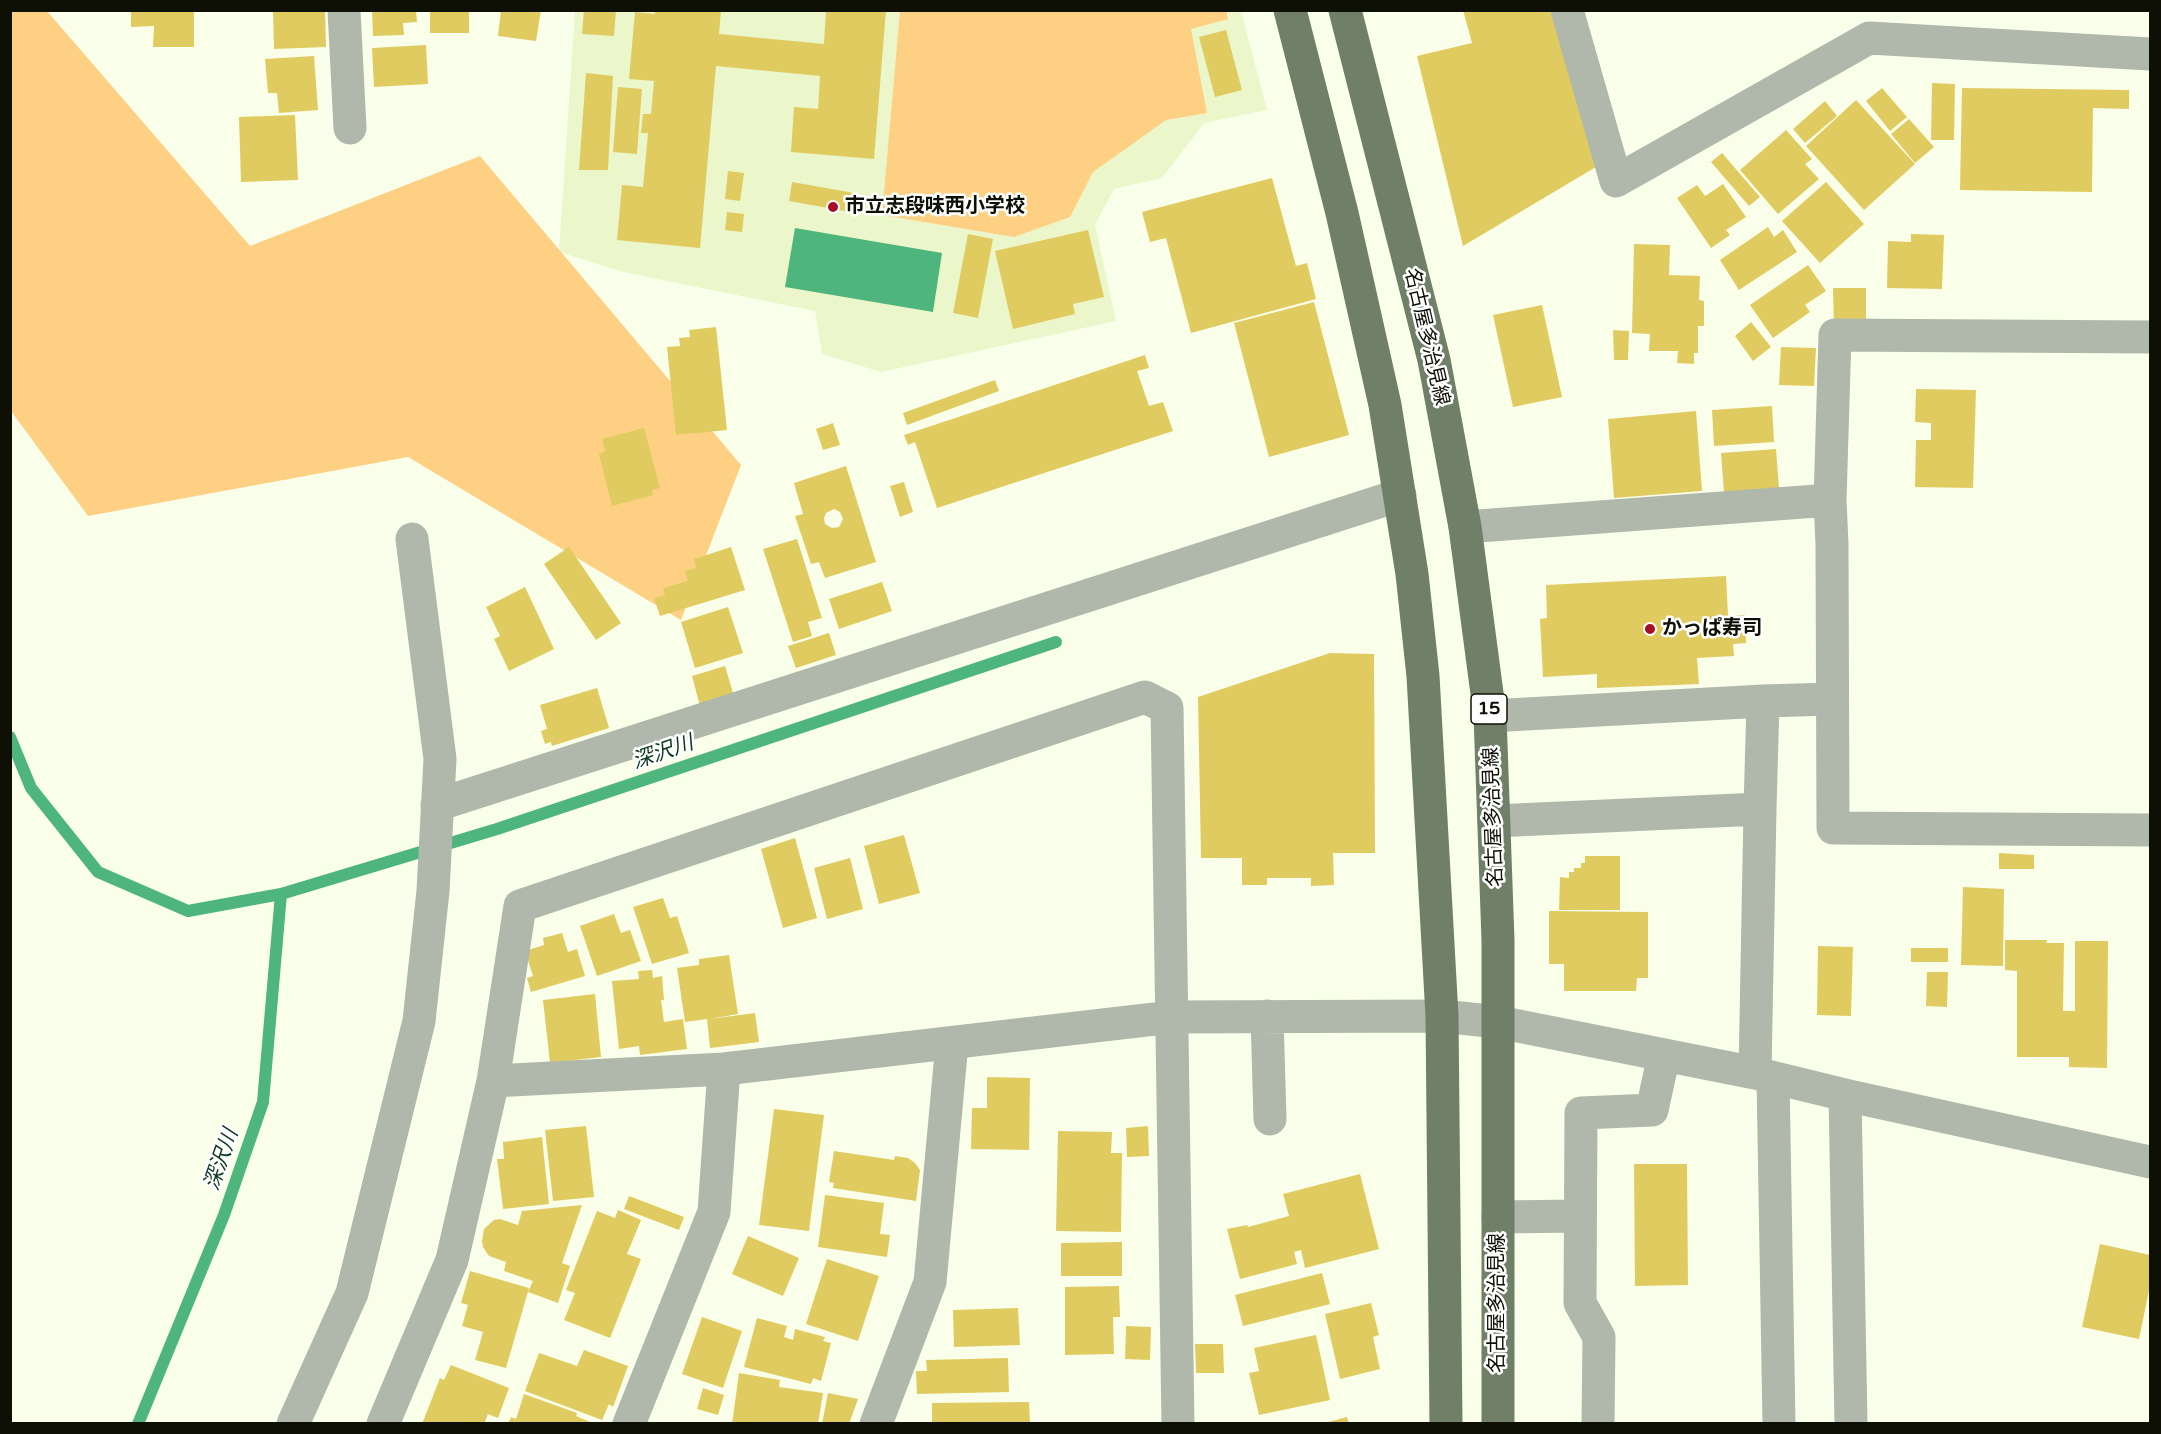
<!DOCTYPE html>
<meta charset="utf-8">
<style>
body{margin:0}
#map{position:relative;width:2161px;height:1434px;overflow:hidden;background:#faffea;font-family:"Varela Round",sans-serif}
canvas{display:block}
.frame{position:absolute;inset:0;border:12px solid #0e1005;pointer-events:none}
</style>
<div id="map">
<canvas width="2161" height="1434"></canvas>
<div class="frame"></div>
</div>
<script>
const ctx = document.querySelector('canvas').getContext('2d');
ctx.lineJoin = 'round';
function paint(path, color) {
  ctx.fillStyle = color;
  ctx.fill(path, 'evenodd');
}
function stroke(path, color, width, dash) {
  ctx.strokeStyle = color;
  ctx.lineWidth = width;
  ctx.lineCap = dash ? 'butt' : 'round';
  ctx.setLineDash(dash || []);
  ctx.stroke(path);
}
function drawText(font, color, halo, rows, align = 'center') {
  ctx.font = font + ' "Varela Round","Noto Sans JP",sans-serif';
  ctx.lineWidth = 5;
  ctx.setLineDash([]);
  ctx.textBaseline = 'middle';
  ctx.strokeStyle = halo;
  ctx.fillStyle = color;
  for (const [text, x, y, turn = 0] of rows) {
    ctx.save();
    ctx.translate(x, y);
    ctx.rotate((+turn || 0) * Math.PI / 180);
    ctx.textAlign = isNaN(turn) ? turn : align;
    if (halo) ctx.strokeText(text, 0, 0);
    ctx.fillText(text, 0, 0);
    ctx.restore();
  }
}
paint(new Path2D(`
 M575,11H1241L1267,110L1204,123L1162,178L1114,189L1095,225L1116,321L881,372L822,354L815,311L623,272L559,252Z`), '#ecf6cb');
paint(new Path2D(`
 M10,11H47L250,246L480,156L741,465L681,620L408,457L88,516L11,411Z
 M900,11L1226,10L1228,19L1191,29L1207,113L1166,120L1093,172L1070,217L1014,237L882,215Z`), '#fed083');
paint(new Path2D(`
 M795,228L942,253L933,312L785,287Z`), '#4eb67d');
stroke(new Path2D(`
 M10,737L31,788L98,872L188,911L281,894
 M138,1424L224,1215L263,1102L281,894L497,829L1056,642`), '#4eb67d', 12);
paint(new Path2D(`
 M131,10H194V47H153L154,26L131,27Z
 M273,10H325L326,47L274,49Z
 M372,10H416L417,22L403,23L404,35L373,36Z
 M430,10H469V33H430Z
 M501,10H541L536,41L498,36Z
 M584,10H616L614,36L582,34Z
 M655,10H721L719,34L824,44L826,10H886L874,159L791,152L794,107L818,109L820,76L716,66L700,248L617,240L622,185L643,187L648,133H641L643,114H651L654,81L629,79L635,12L655,14Z
 M1463,10H1554L1596,167L1463,246L1417,56L1472,43Z
 M1226,30L1242,90L1215,97L1199,37Z
 M426,45L428,84L374,87L372,48Z
 M314,56L318,110L279,113L277,93H268L265,59Z
 M586,73L613,76L608,170H579Z
 M1932,83L1955,84L1954,140H1931Z
 M618,87L642,89L637,154L613,152Z
 M1882,88L1907,117L1890,131L1866,101Z
 M1962,88L2129,90V109L2093,108L2092,192L1960,190Z
 M1856,100L1915,164L1864,210L1806,146Z
 M1825,101L1837,116L1805,143L1793,129Z
 M295,115L298,180L241,182L239,117Z
 M1909,119L1934,147L1915,163L1891,134Z
 M1786,130L1812,159L1805,164L1819,179L1778,214L1740,170Z
 M1722,153L1760,197L1749,206L1711,162Z
 M728,171L744,173L740,201L725,199Z
 M1272,178L1296,266L1307,263L1316,299L1191,333L1166,238L1150,242L1142,212Z
 M792,182L854,193L850,212L789,201Z
 M1826,182L1864,224L1820,263L1782,221Z
 M1723,184L1746,217L1726,230L1730,235L1711,248L1677,198L1697,185L1705,196Z
 M727,212L744,214L742,232L725,230Z
 M1768,227L1774,237L1783,230L1797,252L1739,290L1720,260Z
 M1088,230L1104,297L1073,304L1075,314L1013,329L995,251Z
 M968,234L993,239L978,318L953,313Z
 M1911,234L1944,235L1942,289L1887,288L1888,241L1911,242Z
 M1634,244L1670,245L1669,275L1700,276L1699,300L1704,301V326H1698V353H1694V364L1677,363L1678,351H1649L1650,334L1632,333Z
 M1808,265L1826,291L1805,305L1810,312L1773,338L1750,305Z
 M1833,288H1866V325H1834Z
 M1314,302L1349,435L1269,457L1234,323Z
 M1542,305L1562,397L1513,407L1493,315Z
 M1751,322L1771,347L1753,361L1735,336Z
 M716,327L727,430L676,435L667,347L680,346L679,338L690,337L689,330Z
 M1613,330L1629,331L1628,360H1614Z
 M1781,347L1816,348L1814,386L1779,385Z
 M1145,355L1149,368L1137,371L1149,406L1163,402L1173,431L937,508L915,442L908,445L904,435Z
 M995,380L999,391L907,425L903,413Z
 M1916,389L1976,390L1973,488L1915,487L1916,440H1931V423L1915,422Z
 M1772,406L1774,442L1714,446L1712,410Z
 M1696,411L1702,491L1614,498L1608,419Z
 M833,423L840,445L823,450L816,429Z
 M644,428L660,488L652,490L653,495L612,506L599,454L605,451L602,439Z
 M1776,449L1779,488L1724,492L1721,453Z
 M846,466L876,562L825,578L819,562L811,564L795,516L803,514L794,483ZM834,509L840,512L843,519L839,527L832,528L825,524L824,518L826,513Z
 M904,482L913,512L900,517L890,486Z
 M797,539L822,618L808,622L812,636L793,642L763,549Z
 M569,547L621,623L596,640L544,564Z
 M731,547L745,590L660,616L654,598L665,595L663,588L688,581L685,571L696,568L694,559Z
 M1726,576L1728,616L1745,615L1746,643L1733,644L1734,656L1697,658L1699,684L1597,688V674L1543,677L1540,619L1547,618L1546,585Z
 M882,582L892,611L839,629L829,599Z
 M525,587L554,649L509,671L494,639L500,636L486,607Z
 M728,607L743,653L695,668L681,622Z
 M829,633L836,655L796,668L788,646Z
 M1330,653L1374,654L1375,853H1333L1334,885L1311,886V878H1267V885H1242V858H1201L1198,697Z
 M725,666L734,696L700,706L692,676Z
 M597,688L609,728L552,746L551,742L545,744L541,731L547,729L540,705Z
 M904,835L920,893L879,904L864,846Z
 M795,838L817,918L783,928L761,849Z
 M1999,853L2034,855V869H1999Z
 M1585,856H1620V910H1559L1560,877L1569,878V872H1574V868H1581V863H1585Z
 M850,858L863,909L827,919L814,868Z
 M1963,887L2004,889L2003,966L1961,965Z
 M663,898L670,918L677,916L689,953L652,964L633,907Z
 M1549,911L1648,912V978H1637L1636,991H1564V964H1549Z
 M614,914L621,933L630,930L641,961L597,976L580,926Z
 M562,933L568,952L577,949L585,976L531,992L527,978L533,976L525,951L544,945L543,938Z
 M2005,940H2047L2046,943H2064L2063,1011H2075V941H2108L2107,1068L2069,1067V1057H2017V971L2005,970Z
 M1818,946L1853,947L1851,1016L1817,1015Z
 M1911,948H1948V962H1911Z
 M729,955L738,1014L709,1019L755,1013L759,1042L710,1048L707,1019L685,1022L677,968L699,965V959Z
 M652,970L653,978L662,976L664,1000H661L664,1022L683,1019L687,1049L640,1055L639,1046L619,1049L612,981L639,979L638,971Z
 M1927,972H1948L1947,1007L1926,1006Z
 M595,994L601,1057L550,1063L543,1000Z
 M987,1077L1030,1078L1029,1150L971,1149L972,1108H987Z
 M774,1109L824,1115L809,1231L759,1225Z
 M586,1126L594,1197L553,1201L545,1130Z
 M1148,1126L1149,1156L1127,1157L1126,1128Z
 M1058,1131L1112,1132L1111,1153H1122L1121,1232L1056,1231Z
 M542,1137L549,1204L503,1209L497,1159H504L503,1142Z
 M834,1151L894,1160L895,1156L908,1158L915,1163L920,1170L916,1201L833,1188L834,1183L829,1182Z
 M1634,1164H1687L1688,1285L1635,1286Z
 M1360,1174L1379,1249L1305,1268L1301,1250L1294,1252L1297,1264L1240,1279L1227,1229L1247,1225L1248,1227L1289,1216L1283,1194Z
 M825,1195L884,1203L880,1234L890,1235L887,1257L818,1247Z
 M629,1196L684,1217L679,1230L624,1209Z
 M582,1205L562,1263L570,1266L558,1303L528,1292L533,1281L504,1271L506,1262L489,1256L483,1247L482,1241L484,1229L494,1220L500,1219L518,1225L522,1211Z
 M618,1210L641,1220L627,1254L641,1259L610,1338L564,1320L575,1293L566,1290L597,1211L615,1218Z
 M748,1236L799,1258L783,1296L732,1274Z
 M1122,1242V1276H1061V1243Z
 M2100,1244L2150,1255V1286L2139,1339L2082,1327Z
 M827,1259L879,1276L858,1341L806,1324Z
 M470,1271L529,1288L506,1368L475,1360L483,1332L462,1326L468,1305L461,1303Z
 M1322,1273L1330,1304L1243,1326L1235,1295Z
 M1119,1286L1120,1317H1113L1114,1354L1065,1355V1287Z
 M1371,1303L1379,1335L1373,1337L1380,1369L1340,1379L1325,1314Z
 M1018,1308L1020,1345L954,1347L953,1310Z
 M702,1317L742,1331L723,1388L682,1374Z
 M757,1318L787,1326L784,1337L793,1340L795,1329L825,1337L823,1341L831,1343L821,1381L813,1378L811,1384L744,1367Z
 M1126,1326L1151,1327L1150,1360L1125,1359Z
 M1316,1335L1330,1400L1259,1415L1249,1373L1259,1371L1254,1348Z
 M1195,1344H1223L1224,1373H1196Z
 M584,1350L628,1366L613,1407L609,1404L602,1420L525,1391L539,1353L577,1366Z
 M1008,1358L1009,1392L917,1394L916,1371H927L926,1360Z
 M451,1365L509,1388L498,1418L488,1414L484,1424H422L440,1378L444,1380Z
 M739,1373L780,1380L779,1387L823,1393L818,1424H732Z
 M703,1388L724,1395L718,1415L697,1409Z
 M828,1393L858,1399L849,1424H822Z
 M524,1394L577,1413L576,1416L595,1424H508L511,1417L516,1419Z
 M1029,1402L1030,1424H932V1403Z
 M1347,1417L1349,1424H1324V1423Z`), '#e0cb60');
stroke(new Path2D(`
 M344,10L350,128
 M1567,10L1616,181L1869,38L2150,54
 M2150,337L1835,335L1830,500L1832,544L1833,828L2150,830
 M1465,527L1830,500
 M1490,716L1763,701L1832,699
 M437,805L1400,495
 M1494,821L1760,809L1763,701
 M1267,1016L1270,1119
 M1755,1073L1760,809
 M1773,1078L1779,1424
 M493,1081L724,1069L1172,1017L1442,1016L1498,1022L1755,1073L1845,1095L2150,1162
 M1845,1095L1851,1424
 M1498,1217L1580,1216
 M293,1424L352,1293L419,1021L433,891L440,759L412,539
 M383,1424L452,1260L493,1081L520,906L1145,697L1167,708L1178,1424
 M629,1424L714,1212L724,1069
 M876,1424L930,1282L952,1043
 M1598,1424L1599,1337L1580,1303L1581,1113L1652,1110L1664,1055`), '#afb8ab', 33);
stroke(new Path2D(`
 M1290,10L1342,213L1385,405L1412,574L1423,676L1442,1016L1446,1424
 M1345,10L1434,360L1465,527L1490,716L1498,940V1424`), '#6f7f68', 33);
for (const [x, y, r, color] of [
 [833,207,6,"#a60d27"],
 [1650,629,6,"#a60d27"]
]) {
  const dot = new Path2D();
  dot.arc(x, y, r, 0, 2 * Math.PI);
  ctx.fillStyle = color;
  ctx.fill(dot);
  stroke(dot, '#fff', 2);
}
for (const [x, y, w] of [
 [1489,709,36]
]) {
  const box = new Path2D();
  box.roundRect(x - w / 2, y - 15, w, 30, 4.5);
  ctx.fillStyle = '#fff';
  ctx.fill(box);
  stroke(box, '#0e1005', 1.5);
}
drawText('bold 18px', '#0e1005', null, [
 ["15",1489,709]
]);
drawText('bold 20px', '#0e1005', '#fff', [
 ["市立志段味西小学校",845,207],
 ["かっぱ寿司",1662,629]
], 'left');
drawText('20px', '#0e1005', '#fff', [
 ["名古屋多治見線",1426,337,77],
 ["名古屋多治見線",1494,817,-92],
 ["名古屋多治見線",1498,1303,-90]
]);
drawText('italic 21px', '#0e3a23', '#fff', [
 ["深沢川",663,753,-19],
 ["深沢川",222,1160,-71]
]);
</script>
